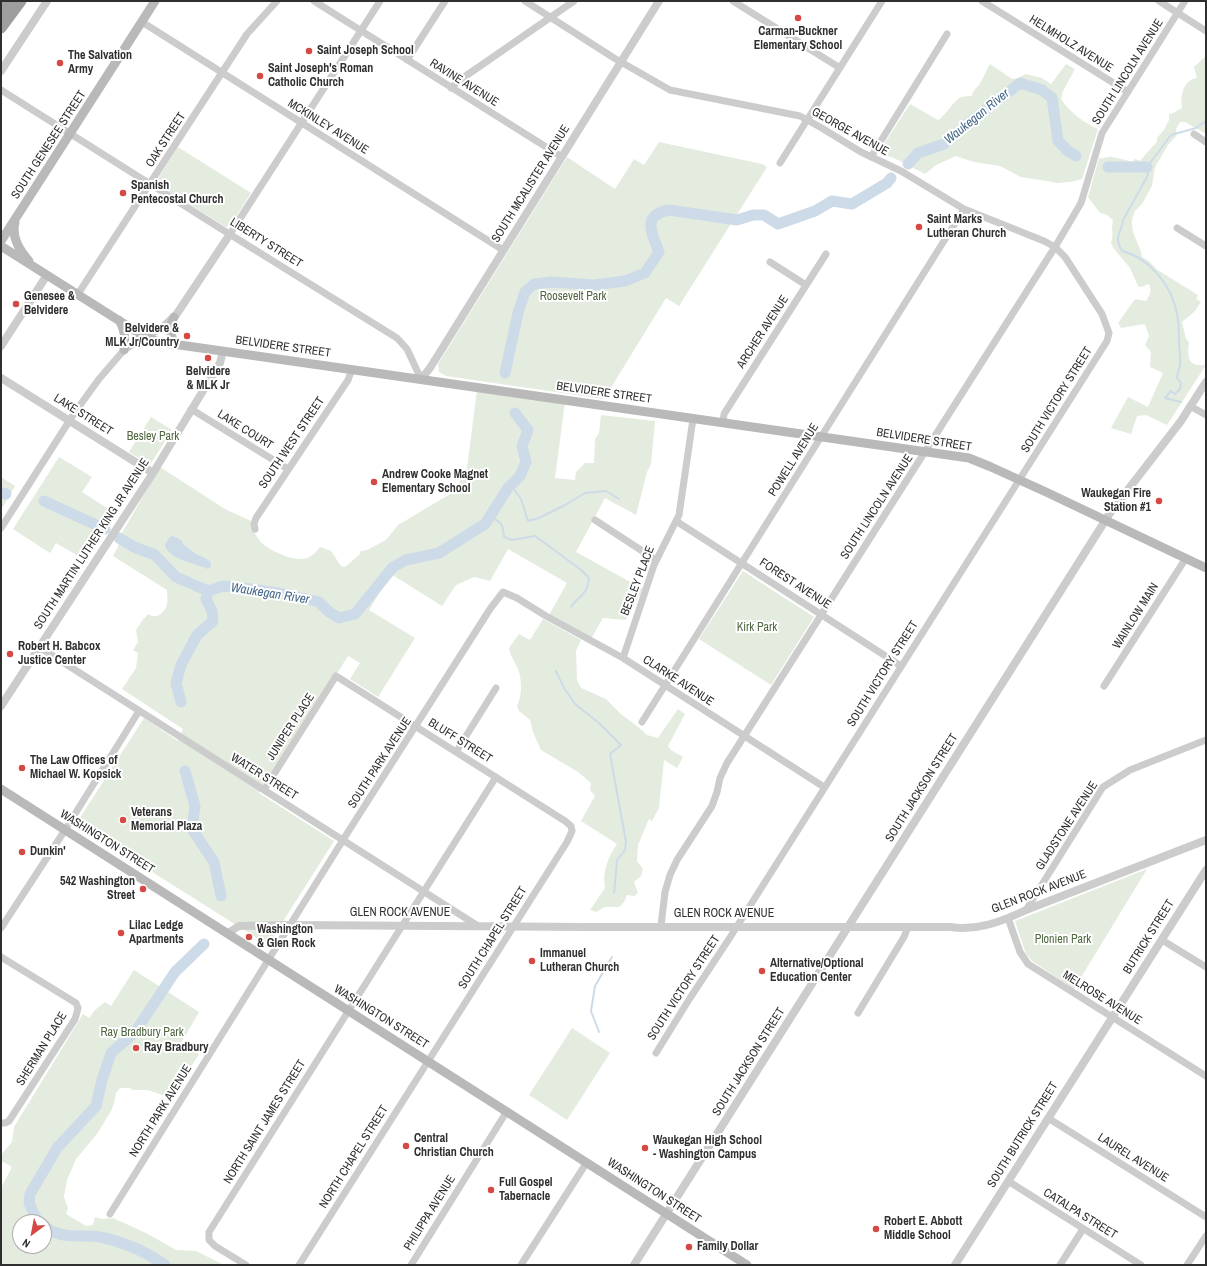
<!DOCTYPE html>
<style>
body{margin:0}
#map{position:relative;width:1207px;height:1266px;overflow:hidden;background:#fff;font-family:"Archivo Narrow",sans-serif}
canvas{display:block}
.frame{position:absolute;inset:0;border:2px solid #2f2f2f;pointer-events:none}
.north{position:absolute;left:12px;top:1214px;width:40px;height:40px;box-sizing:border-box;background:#fff;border:1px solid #acacac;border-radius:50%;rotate:212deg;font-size:11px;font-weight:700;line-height:16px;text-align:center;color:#2f2f2f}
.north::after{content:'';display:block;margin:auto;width:14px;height:18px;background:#d44944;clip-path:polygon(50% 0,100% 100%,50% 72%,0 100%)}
</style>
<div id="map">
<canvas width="1207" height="1266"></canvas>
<div class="frame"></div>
<div class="north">N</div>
</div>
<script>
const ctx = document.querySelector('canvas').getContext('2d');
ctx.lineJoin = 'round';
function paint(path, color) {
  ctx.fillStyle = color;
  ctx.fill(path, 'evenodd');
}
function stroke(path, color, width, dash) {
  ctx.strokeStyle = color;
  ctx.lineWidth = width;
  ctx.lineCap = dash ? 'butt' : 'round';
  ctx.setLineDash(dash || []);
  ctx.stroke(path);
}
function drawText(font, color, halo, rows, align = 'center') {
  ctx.font = font + ' "Archivo Narrow",sans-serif';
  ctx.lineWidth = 4;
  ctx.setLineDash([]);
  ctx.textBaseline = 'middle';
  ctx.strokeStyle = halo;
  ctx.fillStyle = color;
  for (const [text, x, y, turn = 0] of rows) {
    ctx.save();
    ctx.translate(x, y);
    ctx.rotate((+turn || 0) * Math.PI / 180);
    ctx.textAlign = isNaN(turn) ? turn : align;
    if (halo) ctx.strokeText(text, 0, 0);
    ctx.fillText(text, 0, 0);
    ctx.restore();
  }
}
paint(new Path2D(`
 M1206,56V134L1185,122H1180L1176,129L1177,135L1168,145L1155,167L1152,186L1142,204L1134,212C1134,216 1131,220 1132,224C1132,236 1141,246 1142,257L1150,262L1156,269L1198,295L1196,299L1201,302L1195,311L1182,322L1186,339L1189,342C1187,358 1188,367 1206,365L1167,425L1146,415L1137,416L1131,434L1111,428L1128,397L1148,407L1163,373L1150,367L1151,352L1145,345L1149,336L1145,324L1121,328L1118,323L1135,299L1146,301C1150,295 1152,291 1149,284L1141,287L1138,286L1130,268L1114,249L1111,243C1114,235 1111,228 1113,220L1107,215L1100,213L1088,197L1099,158C1104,159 1108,156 1112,157C1119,158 1126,160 1132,162L1135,159L1140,161L1152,147L1157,142V138L1164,130L1169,120V114L1173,113L1182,108C1180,96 1183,80 1197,78L1194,67Z
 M990,64L1012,79L1018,78L1026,74L1042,78L1051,84L1066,64L1075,69L1063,91L1061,99C1069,112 1084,123 1098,129L1082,179L1070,182L1057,183L1047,181L1021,177L1000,166L974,162L956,156L936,165L925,174L894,158L878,153L910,104L938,120C947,115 954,99 962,97C965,96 969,96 972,96C973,90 976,89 979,85C981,83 987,69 990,64Z
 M659,142L762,164L767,167L679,306L666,298L604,399L446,376L439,372L438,364L567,157L615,189L634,159L644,165Z
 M178,147L251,193L231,225L226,227L160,186L157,180Z
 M477,390L565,402L555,478L575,480L576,472L585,463H594L595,439L599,433L601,415L655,421L651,464L647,472L636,515L605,498L576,552L643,589L626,620L603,618L591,639L549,615L567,583L508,549L490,581L474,577L456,585L442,606L391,574L369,610L415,638L378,697L350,679L360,663L348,656L338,672L331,678L259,793L334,841L268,945L76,824L144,718L178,741L183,729L122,689L136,668L138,653L133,650L138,642L136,630L144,618H145L148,614C156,620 165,613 167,604C168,600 167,594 167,590L113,556L118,547L119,538L160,467L225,509L251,521C253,528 255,535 260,541C268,551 300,565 311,556C315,554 317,550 320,547L331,551L341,566L345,567L359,555L361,551L367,550L386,540L398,525L457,490L463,471L467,468Z
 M151,417L172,430L150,465L129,452Z
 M59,457L92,477L82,492L113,512L83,559L56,543L50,553L13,529Z
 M1,477L15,486L1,510Z
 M743,571L814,617L771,685L699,639Z
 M543,619L581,640L576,651L577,680L581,688L606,699L621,714L637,726L647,735L658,738L678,709L685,714L668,746L671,750L683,757L677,768L664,760L659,808L652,821L649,819L638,845L637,861L643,869L641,876L634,882L638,893L634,896L627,895L624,902L619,907H605L596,912L590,910L605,888C602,872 608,857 617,844L581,821L595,796L590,790L591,783L578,772L541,750L533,732L530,720L519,711L517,706C522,696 522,682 519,672C516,663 511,658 509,648L519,634L530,640Z
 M1147,869L1074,989L1032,961L1026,954L1015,921Z
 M134,970L199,1012L181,1043L199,1054L171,1098L148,1090H133L130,1088H120L116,1093L114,1103L111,1111L97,1134L76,1159L67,1180L64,1197L68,1208L66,1214L86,1226L93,1225L95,1217L102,1219L113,1218L146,1233L176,1250L196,1251L224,1265H1V1188L11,1169V1166L1,1161V1155L12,1142L14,1127L83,1014L89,1018L95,1010L105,1002L111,1006ZM20,1222H44V1246H20Z
 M572,1028L610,1053L567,1120L529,1095Z`), '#e4ebdf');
paint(new Path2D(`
 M171,536L178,538L182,541L183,544L196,554L207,559L211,563V567L208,569L203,567C192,563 165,557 165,544L166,543L168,539Z`), '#cddbe9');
stroke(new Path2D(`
 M1181,402L1165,398L1171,391L1175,394L1180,389L1181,383L1177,378C1177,374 1179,370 1180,366C1181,359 1179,350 1179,342C1179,333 1179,323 1177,314C1172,286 1150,258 1122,251C1113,233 1121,237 1123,220L1148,175L1147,167L1171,135L1196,128L1206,121
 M511,485L521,499L528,521L539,518L565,505L585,493L606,491L619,499
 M490,516C501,522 503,524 504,537L512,540L535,536L580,569L589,578C587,596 580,594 571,607
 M556,671L564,688L575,704L599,723L621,745L610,754L626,842L625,850L617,860L614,893
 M599,1032L591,1011L595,986L612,957`), '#cddbe9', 2);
stroke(new Path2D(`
 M908,164L918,153L944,144L970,122L1020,83L1042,90L1052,98L1058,141L1068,151L1076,156
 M1108,167H1147
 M505,373L518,313L525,292L534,284L552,282L594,285L625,281L645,273L659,252C652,233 641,215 669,210L737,220L753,215H764L778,224L815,211L832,201L852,204L887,183L891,178
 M1,493L6,494
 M44,501L105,529
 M119,538L134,547L155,555L176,577L208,591L223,586L252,589L289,595L319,602L329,612L339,618L355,614L393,567L406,560L439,553L485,524L508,488L520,476L526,462L522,446L528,430L515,413
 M181,702L176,683L181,665L197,635L213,621L212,611L206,599L208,591
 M185,771L195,806L192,829L214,862L221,896
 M39,1222L37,1220L29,1203L30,1194L57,1148L96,1106L102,1080L111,1053L135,1032L175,972L204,944
 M44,1225C47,1228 51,1231 54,1232C68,1239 86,1234 100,1237C124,1242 145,1251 165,1265`), '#cddbe9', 11);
stroke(new Path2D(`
 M314,1L562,157
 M525,1L614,58L670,90L800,116L820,127L861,152L901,171L964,209L1044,241L1055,247L1065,257L1102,314L1109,333L1107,341L729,939L690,998L656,1053
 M733,1L840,68
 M982,1L1128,92
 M1159,1L1206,31
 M142,22L503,250
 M407,60L445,1
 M451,88L457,82L574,1
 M1,90L223,230L397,338L407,349L421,379
 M1194,134L1206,142
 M871,157L947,34
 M780,163L882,1
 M1177,228L1206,246
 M230,234L380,1
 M770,262L806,285
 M78,294L247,34L277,1
 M1190,406L1206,415
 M191,409L288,469
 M723,423L724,414L826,254
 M595,520L656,560
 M676,521L901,666
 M1,528L75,412L99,379L124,350L145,337
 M255,529L254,524L256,518L348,380L352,369
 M39,647L478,926
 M623,658L654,565L679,515L693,419
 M1104,686L1186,558
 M642,722L964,209
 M456,752L496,688
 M264,790L336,676L565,821L571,826L572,831L567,842L299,1265
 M1026,910L1103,787L1130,770L1206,740
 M1008,918L1020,952L1028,964L1206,1076
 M661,926L665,892L670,875L677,860L712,806L717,792L720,778L727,763L1055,247L1081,203L1102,133L1185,1
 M1,928L65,830L139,711
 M1162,940L1206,967
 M1,957L76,1003L78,1008L77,1012L75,1019L9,1121L5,1123H1
 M858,1013L904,937L908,927
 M1048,1118L1206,1217
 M1008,1181L1141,1265
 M110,1214L348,832L490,609L503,592L517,598L546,616L623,658L824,787
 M246,1265L215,1246L209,1240V1232L496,777
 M411,1265L507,1111
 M521,1265L587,1162
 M1060,1265L1083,1229
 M1187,1265L1206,1236`), '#ccc', 7);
stroke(new Path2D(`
 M1,71L47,1
 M145,337L163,327L176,315L230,234
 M1,346L47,275
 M1,378L153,473
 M421,379L430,368L659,1
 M1,706L153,473L220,363L223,351
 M228,933L239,926L290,925L586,927H950C977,931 1001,922 1026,910L1206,840
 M634,1265L1110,513L1181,421L1206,382
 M955,1265L1206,870`), '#ccc', 8);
stroke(new Path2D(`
 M15,222C11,237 19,250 29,261
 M1,241L155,1
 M1,246L145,337L159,342L969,458L991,467L1046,492L1206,568
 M174,317C169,328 169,336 177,345
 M119,320C125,330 126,339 124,350
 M1,789L747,1265`), '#b9b9b9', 9);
stroke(new Path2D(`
 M1,13L10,1
 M1,28L21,1`), '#9e9e9e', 11);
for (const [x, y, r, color] of [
 [798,18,4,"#d44944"],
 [309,51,4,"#d44944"],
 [60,63,4,"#d44944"],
 [260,76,4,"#d44944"],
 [123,193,4,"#d44944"],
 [919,227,4,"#d44944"],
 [16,304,4,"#d44944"],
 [187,336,4,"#d44944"],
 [208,358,4,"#d44944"],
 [374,482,4,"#d44944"],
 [1159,501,4,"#d44944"],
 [10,654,4,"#d44944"],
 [22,768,4,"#d44944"],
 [123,820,4,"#d44944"],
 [22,852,4,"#d44944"],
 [143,889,4,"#d44944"],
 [121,933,4,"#d44944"],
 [249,937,4,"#d44944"],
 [532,961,4,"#d44944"],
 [762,971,4,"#d44944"],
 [136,1048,4,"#d44944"],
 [406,1146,4,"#d44944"],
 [645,1148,4,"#d44944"],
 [491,1190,4,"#d44944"],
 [876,1229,4,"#d44944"],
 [689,1247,4,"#d44944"]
]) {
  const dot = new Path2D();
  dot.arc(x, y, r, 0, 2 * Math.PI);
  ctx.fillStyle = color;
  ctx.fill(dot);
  stroke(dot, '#fff', 1.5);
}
drawText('bold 12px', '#2f2f2f', '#fff', [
 ["Carman-Buckner",798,32,"center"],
 ["Elementary School",798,46,"center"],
 ["Saint Joseph School",317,51],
 ["The Salvation",68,56],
 ["Army",68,70],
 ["Saint Joseph's Roman",268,69],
 ["Catholic Church",268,83],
 ["Spanish",131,186],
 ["Pentecostal Church",131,200],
 ["Saint Marks",927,220],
 ["Lutheran Church",927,234],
 ["Genesee &",24,297],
 ["Belvidere",24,311],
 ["Belvidere &",179,329,"right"],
 ["MLK Jr/Country",179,343,"right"],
 ["Belvidere",208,372,"center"],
 ["& MLK Jr",208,386,"center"],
 ["Andrew Cooke Magnet",382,475],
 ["Elementary School",382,489],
 ["Waukegan Fire",1151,494,"right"],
 ["Station #1",1151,508,"right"],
 ["Robert H. Babcox",18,647],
 ["Justice Center",18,661],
 ["The Law Offices of",30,761],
 ["Michael W. Kopsick",30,775],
 ["Veterans",131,813],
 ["Memorial Plaza",131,827],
 ["Dunkin'",30,852],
 ["542 Washington",135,882,"right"],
 ["Street",135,896,"right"],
 ["Lilac Ledge",129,926],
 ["Apartments",129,940],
 ["Washington",257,930],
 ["& Glen Rock",257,944],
 ["Immanuel",540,954],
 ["Lutheran Church",540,968],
 ["Alternative/Optional",770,964],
 ["Education Center",770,978],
 ["Ray Bradbury",144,1048],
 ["Central",414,1139],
 ["Christian Church",414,1153],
 ["Waukegan High School",653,1141],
 ["- Washington Campus",653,1155],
 ["Full Gospel",499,1183],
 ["Tabernacle",499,1197],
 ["Robert E. Abbott",884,1222],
 ["Middle School",884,1236],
 ["Family Dollar",697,1247]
], 'left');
drawText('12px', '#2f2f2f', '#fff', [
 ["HELMHOLZ AVENUE",1071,44,32],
 ["SOUTH LINCOLN AVENUE",1128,72,-58],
 ["RAVINE AVENUE",464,83,32],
 ["MCKINLEY AVENUE",328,127,32],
 ["GEORGE AVENUE",850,132,29],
 ["OAK STREET",166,140,-57],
 ["SOUTH GENESEE STREET",49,145,-57],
 ["SOUTH MCALISTER AVENUE",531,184,-58],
 ["LIBERTY STREET",266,243,32],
 ["ARCHER AVENUE",763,332,-57],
 ["BELVIDERE STREET",283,347,8],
 ["BELVIDERE STREET",604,393,8],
 ["SOUTH VICTORY STREET",1057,400,-58],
 ["LAKE STREET",83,415,32],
 ["LAKE COURT",245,430,32],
 ["BELVIDERE STREET",924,440,9],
 ["SOUTH WEST STREET",292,443,-56],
 ["POWELL AVENUE",794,460,-58],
 ["SOUTH LINCOLN AVENUE",877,507,-57],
 ["SOUTH MARTIN LUTHER KING JR AVENUE",92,544,-57],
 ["BESLEY PLACE",638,581,-69],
 ["FOREST AVENUE",795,584,33],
 ["WAINLOW MAIN",1136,616,-58],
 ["SOUTH VICTORY STREET",883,674,-58],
 ["CLARKE AVENUE",678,681,33],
 ["JUNIPER PLACE",291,727,-57],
 ["BLUFF STREET",460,741,32],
 ["SOUTH PARK AVENUE",380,763,-57],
 ["WATER STREET",264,777,32],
 ["SOUTH JACKSON STREET",922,788,-58],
 ["GLADSTONE AVENUE",1067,826,-57],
 ["WASHINGTON STREET",107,842,32],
 ["GLEN ROCK AVENUE",1039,892,-21],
 ["GLEN ROCK AVENUE",400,913],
 ["GLEN ROCK AVENUE",724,914],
 ["BUTRICK STREET",1149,937,-58],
 ["SOUTH CHAPEL STREET",493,938,-58],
 ["SOUTH VICTORY STREET",684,988,-57],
 ["MELROSE AVENUE",1102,998,32],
 ["WASHINGTON STREET",381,1017,32],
 ["SHERMAN PLACE",42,1049,-58],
 ["SOUTH JACKSON STREET",749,1062,-58],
 ["NORTH PARK AVENUE",161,1111,-58],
 ["NORTH SAINT JAMES STREET",265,1122,-58],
 ["SOUTH BUTRICK STREET",1023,1135,-58],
 ["NORTH CHAPEL STREET",354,1157,-58],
 ["LAUREL AVENUE",1133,1158,32],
 ["WASHINGTON STREET",654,1191,33],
 ["PHILIPPA AVENUE",430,1213,-58],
 ["CATALPA STREET",1080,1214,32]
]);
drawText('12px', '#4f6741', '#fff', [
 ["Roosevelt Park",573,297],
 ["Besley Park",153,437],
 ["Kirk Park",757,628],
 ["Plonien Park",1063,940],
 ["Ray Bradbury Park",142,1033]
]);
drawText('italic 13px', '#45688a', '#fff', [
 ["Waukegan River",977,117,-39],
 ["Waukegan River",270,594,9]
]);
</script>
